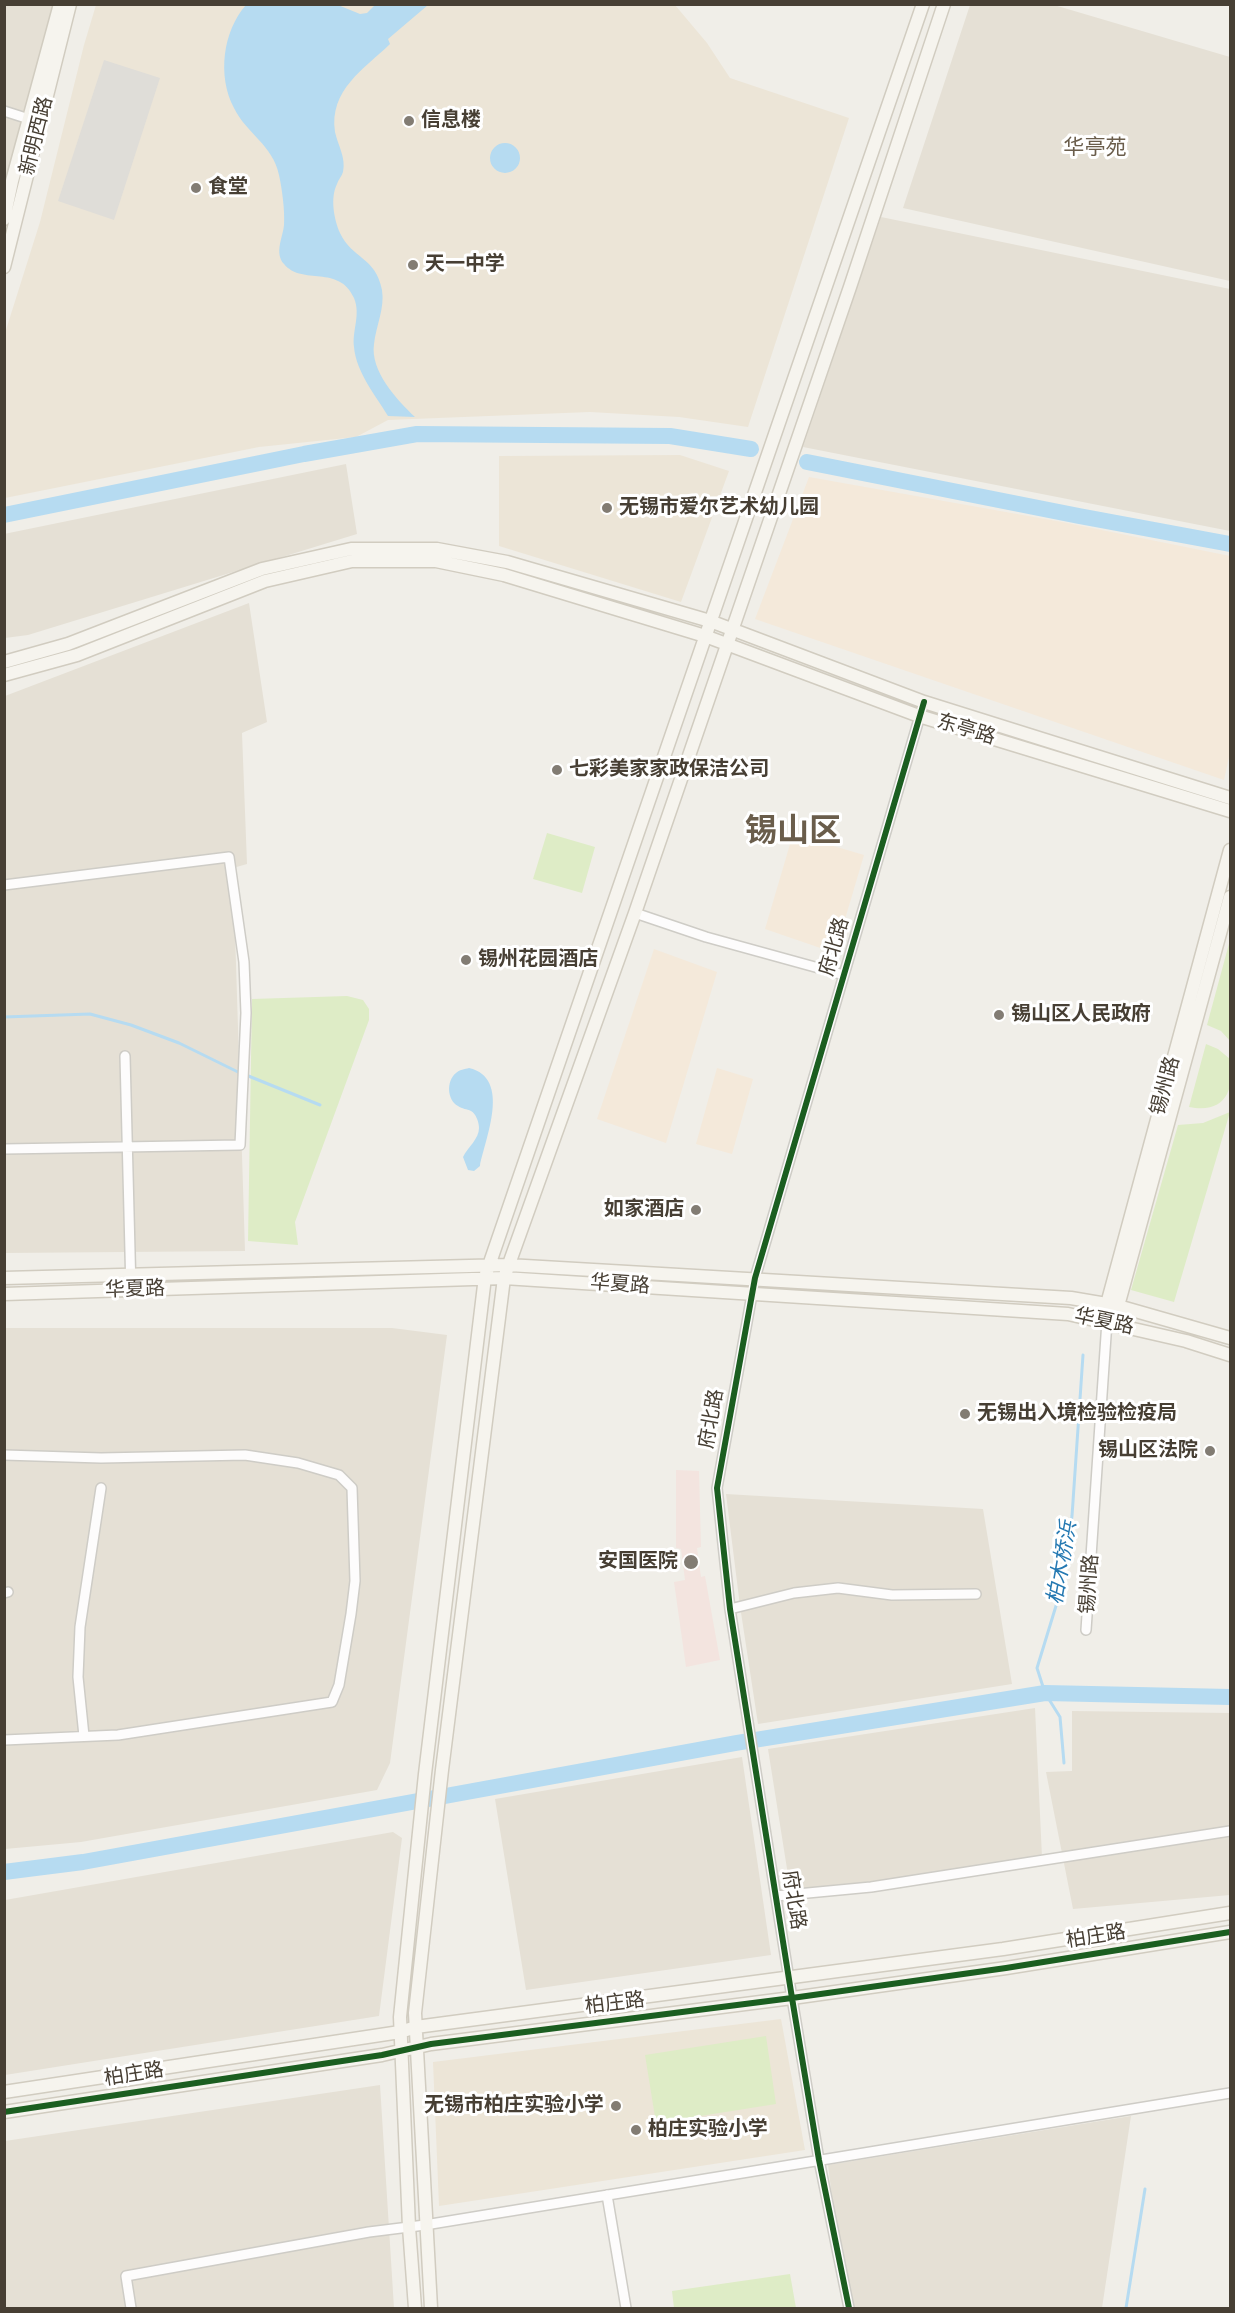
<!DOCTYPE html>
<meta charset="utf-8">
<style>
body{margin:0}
#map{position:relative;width:1235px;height:2313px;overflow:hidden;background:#f0eee8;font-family:"DM Sans",sans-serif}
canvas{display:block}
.frame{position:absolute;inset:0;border:6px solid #473f34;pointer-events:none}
</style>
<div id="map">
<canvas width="1235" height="2313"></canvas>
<div class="frame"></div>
</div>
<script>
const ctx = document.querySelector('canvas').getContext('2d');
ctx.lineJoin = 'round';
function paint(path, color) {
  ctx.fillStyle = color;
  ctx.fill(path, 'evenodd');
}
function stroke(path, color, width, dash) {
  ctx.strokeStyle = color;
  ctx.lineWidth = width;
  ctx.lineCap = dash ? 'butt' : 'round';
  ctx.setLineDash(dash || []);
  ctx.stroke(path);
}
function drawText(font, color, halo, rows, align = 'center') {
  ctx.font = font + ' "DM Sans","Noto Sans SC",sans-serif';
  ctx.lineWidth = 6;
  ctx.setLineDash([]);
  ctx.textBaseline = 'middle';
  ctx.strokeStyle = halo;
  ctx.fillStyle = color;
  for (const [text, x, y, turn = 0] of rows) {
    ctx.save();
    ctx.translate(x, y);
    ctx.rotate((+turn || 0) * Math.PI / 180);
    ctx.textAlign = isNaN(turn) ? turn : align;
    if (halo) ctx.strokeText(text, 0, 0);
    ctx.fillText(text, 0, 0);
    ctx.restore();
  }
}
paint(new Path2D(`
 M5,5H60L5,205Z
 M970,5H1054L1230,57V281L903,208Z
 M881,217L1230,289V531L803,447Z
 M346,464L357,534L28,635L5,638L4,534Z
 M249,603L267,722L242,733L247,864L233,868L245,1251L5,1253V696Z
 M5,1328H392L447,1335L390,1763L377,1790L81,1842L5,1849Z
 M726,1494L983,1509L1012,1684L758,1724L740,1606Z
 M1035,1708L1042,1857L791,1894L768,1749Z
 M1072,1711L1230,1713V1895L1073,1909L1046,1772L1072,1771Z
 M742,1757L771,1955L526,1990L495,1799Z
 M393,1832L402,1838L379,2016L5,2075V1900Z
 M380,2085L394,2308H5V2141Z
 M1131,2116L1102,2308H846L828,2165Z`), '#e5e0d5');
paint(new Path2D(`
 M809,477L1062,522L1230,556V752L1224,780L755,619Z
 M793,834L864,855L835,953L765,929Z
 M654,949L717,972L666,1143L597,1119Z
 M717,1068L753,1079L732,1154L696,1144Z`), '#f4e9da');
paint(new Path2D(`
 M96,5H675L707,43L730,78L849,118L748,427L679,417L590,412L388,420L356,437L259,447L5,498V333L40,222L84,45Z
 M680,455L729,471L681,602L499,546V456Z
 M781,2019L805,2150L439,2206L433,2062Z`), '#ece5d7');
paint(new Path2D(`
 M676,1470L699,1471L701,1547L697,1548L701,1577L705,1576L720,1660L686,1667L674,1582L685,1580L681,1549L676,1548Z`), '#f3e4df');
paint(new Path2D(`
 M547,833L595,847L582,893L533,879Z
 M1230,940V1041L1221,1031L1207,1025Z
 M347,996L363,1000L369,1009V1020L295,1222L298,1245L248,1241L252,999Z
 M1206,1044L1218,1049L1230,1059C1235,1091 1225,1114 1189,1107Z
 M1230,1112L1174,1302L1131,1290L1178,1125L1203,1123Z
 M766,2036L776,2104L656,2123L645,2055Z
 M790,2274L796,2308H674L672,2291Z`), '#deecc6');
paint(new Path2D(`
 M104,60L160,78L114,220L58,201Z`), '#dfddd8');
paint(new Path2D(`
 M246,5H338L360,14L367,13L375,5H428L388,39L390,44C364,69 329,90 335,132C338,146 346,157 343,172C342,176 338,180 337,184C330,198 334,219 340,233C352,259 376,257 382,290C385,308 376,326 374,344C370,371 397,400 415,417L388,416C376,396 356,372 354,347C352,330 361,315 354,298C339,264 302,286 284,264C274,253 283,237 284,225C285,210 282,189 279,175C273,145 246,133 234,108C217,76 223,31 246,5Z
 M490 158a15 15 0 1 1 30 0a15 15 0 1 1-30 0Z
 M469,1068C512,1078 485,1139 480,1166L474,1171L468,1170L463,1157C468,1147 479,1139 479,1128C479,1122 476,1114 471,1111C467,1109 462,1109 458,1106C447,1100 446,1081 456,1073C459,1070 465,1069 469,1068Z`), '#b6dbf1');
stroke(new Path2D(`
 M4,1017L90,1014L131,1025L179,1043L240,1073
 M246,1075L320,1105
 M1064,1763L1060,1717L1045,1693L1037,1668L1063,1583L1072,1516L1083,1355
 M1126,2308L1145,2189`), '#b6dbf1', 3);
stroke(new Path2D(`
 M807,462L1079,516L1230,544
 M4,515L304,454L417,434L670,436L751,449
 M4,1872L83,1862L736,1743L1045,1693L1230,1697`), '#b6dbf1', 16);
const street = new Path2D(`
 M4,111L29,119
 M4,885L229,857L244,962L246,1013L240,1145L4,1149
 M635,913L706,937L844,975
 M125,1056L131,1291
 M4,1455L101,1458L245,1455L298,1463L339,1475L352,1488L355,1581L351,1614L339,1685L332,1702L118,1735L4,1740
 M4,1593L8,1592
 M730,1609L794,1593L838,1588L892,1595L976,1594
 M1086,1630L1107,1321
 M84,1736L78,1677L80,1627L101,1488
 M776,1896L871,1887L1230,1831
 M607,2195L626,2308
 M131,2308L126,2276L369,2232L425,2225L1230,2093
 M849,2308L819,2160L792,1998L730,1609L717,1488L755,1278L924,702`);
const secondary = new Path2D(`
 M4,219L12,181L60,4
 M4,267L70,4
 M4,662L68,644L262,569L351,549H437L507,562L710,621L924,702L1230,798
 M4,675L77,655L265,581L352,561H436L504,575L705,636L919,716L1230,811
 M4,1278L508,1265L1071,1298L1118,1306L1230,1338
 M4,1294L504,1278L1068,1314L1186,1341L1230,1355
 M1115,1311L1118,1306L1230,897
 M1107,1312V1304L1230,850
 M4,2092L400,2032L416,2027L1003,1949L1230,1913
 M4,2112L382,2055L431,2044L792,1998L1006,1968L1230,1932
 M415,2308L409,2227L400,2017L425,1774L485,1277L923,4
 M431,2308L415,2013L442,1770L504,1278L635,913L850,287L944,4`);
stroke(street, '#ceccc6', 12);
stroke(secondary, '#d1ccc0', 15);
stroke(street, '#fdfcfc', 9);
stroke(secondary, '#f6f4ee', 12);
stroke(new Path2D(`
 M4,2112L382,2055L431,2044L792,1998L1006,1968L1230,1932
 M849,2308L819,2160L792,1998L730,1609L717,1488L755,1278L924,702`), '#1b5e20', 6);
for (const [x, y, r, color] of [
 [409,121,6,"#827c73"],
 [196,188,6,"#827c73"],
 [413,265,6,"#827c73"],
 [607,508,6,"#827c73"],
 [557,770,6,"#827c73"],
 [466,960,6,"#827c73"],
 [999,1015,6,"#827c73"],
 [696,1210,6,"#827c73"],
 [965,1414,6,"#827c73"],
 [1210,1451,6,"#827c73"],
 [691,1562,8,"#827c73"],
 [616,2106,6,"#827c73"],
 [636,2130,6,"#827c73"]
]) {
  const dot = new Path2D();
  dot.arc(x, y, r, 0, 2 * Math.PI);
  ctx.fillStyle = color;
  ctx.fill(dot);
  stroke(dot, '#fff', 2);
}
drawText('bold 20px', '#473f34', '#fff', [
 ["信息楼",421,121],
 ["食堂",208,188],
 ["天一中学",425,265],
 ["无锡市爱尔艺术幼儿园",619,508],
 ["七彩美家家政保洁公司",569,770],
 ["锡州花园酒店",478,960],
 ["锡山区人民政府",1011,1015],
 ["如家酒店",684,1210,"right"],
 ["无锡出入境检验检疫局",977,1414],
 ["锡山区法院",1198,1451,"right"],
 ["安国医院",678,1562,"right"],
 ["无锡市柏庄实验小学",604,2106,"right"],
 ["柏庄实验小学",648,2130]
], 'left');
drawText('20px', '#473f34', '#fff', [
 ["新明西路",37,136,-76],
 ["东亭路",966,730,17],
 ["府北路",835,947,-74],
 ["锡州路",1166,1086,-75],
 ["华夏路",620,1285,4],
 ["华夏路",135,1290,-2],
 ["华夏路",1104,1322,12],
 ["府北路",712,1419,-80],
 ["锡州路",1090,1584,-86],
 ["府北路",793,1900,81],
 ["柏庄路",1096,1937,-9],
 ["柏庄路",615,2004,-7],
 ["柏庄路",134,2075,-9]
]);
drawText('21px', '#6a5d4b', '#fff', [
 ["华亭苑",1095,148]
]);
drawText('italic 21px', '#2579b2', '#fff', [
 ["柏木桥浜",1063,1563,-80]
]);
drawText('bold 32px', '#6a5d4b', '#fff', [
 ["锡山区",793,833]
]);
</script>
